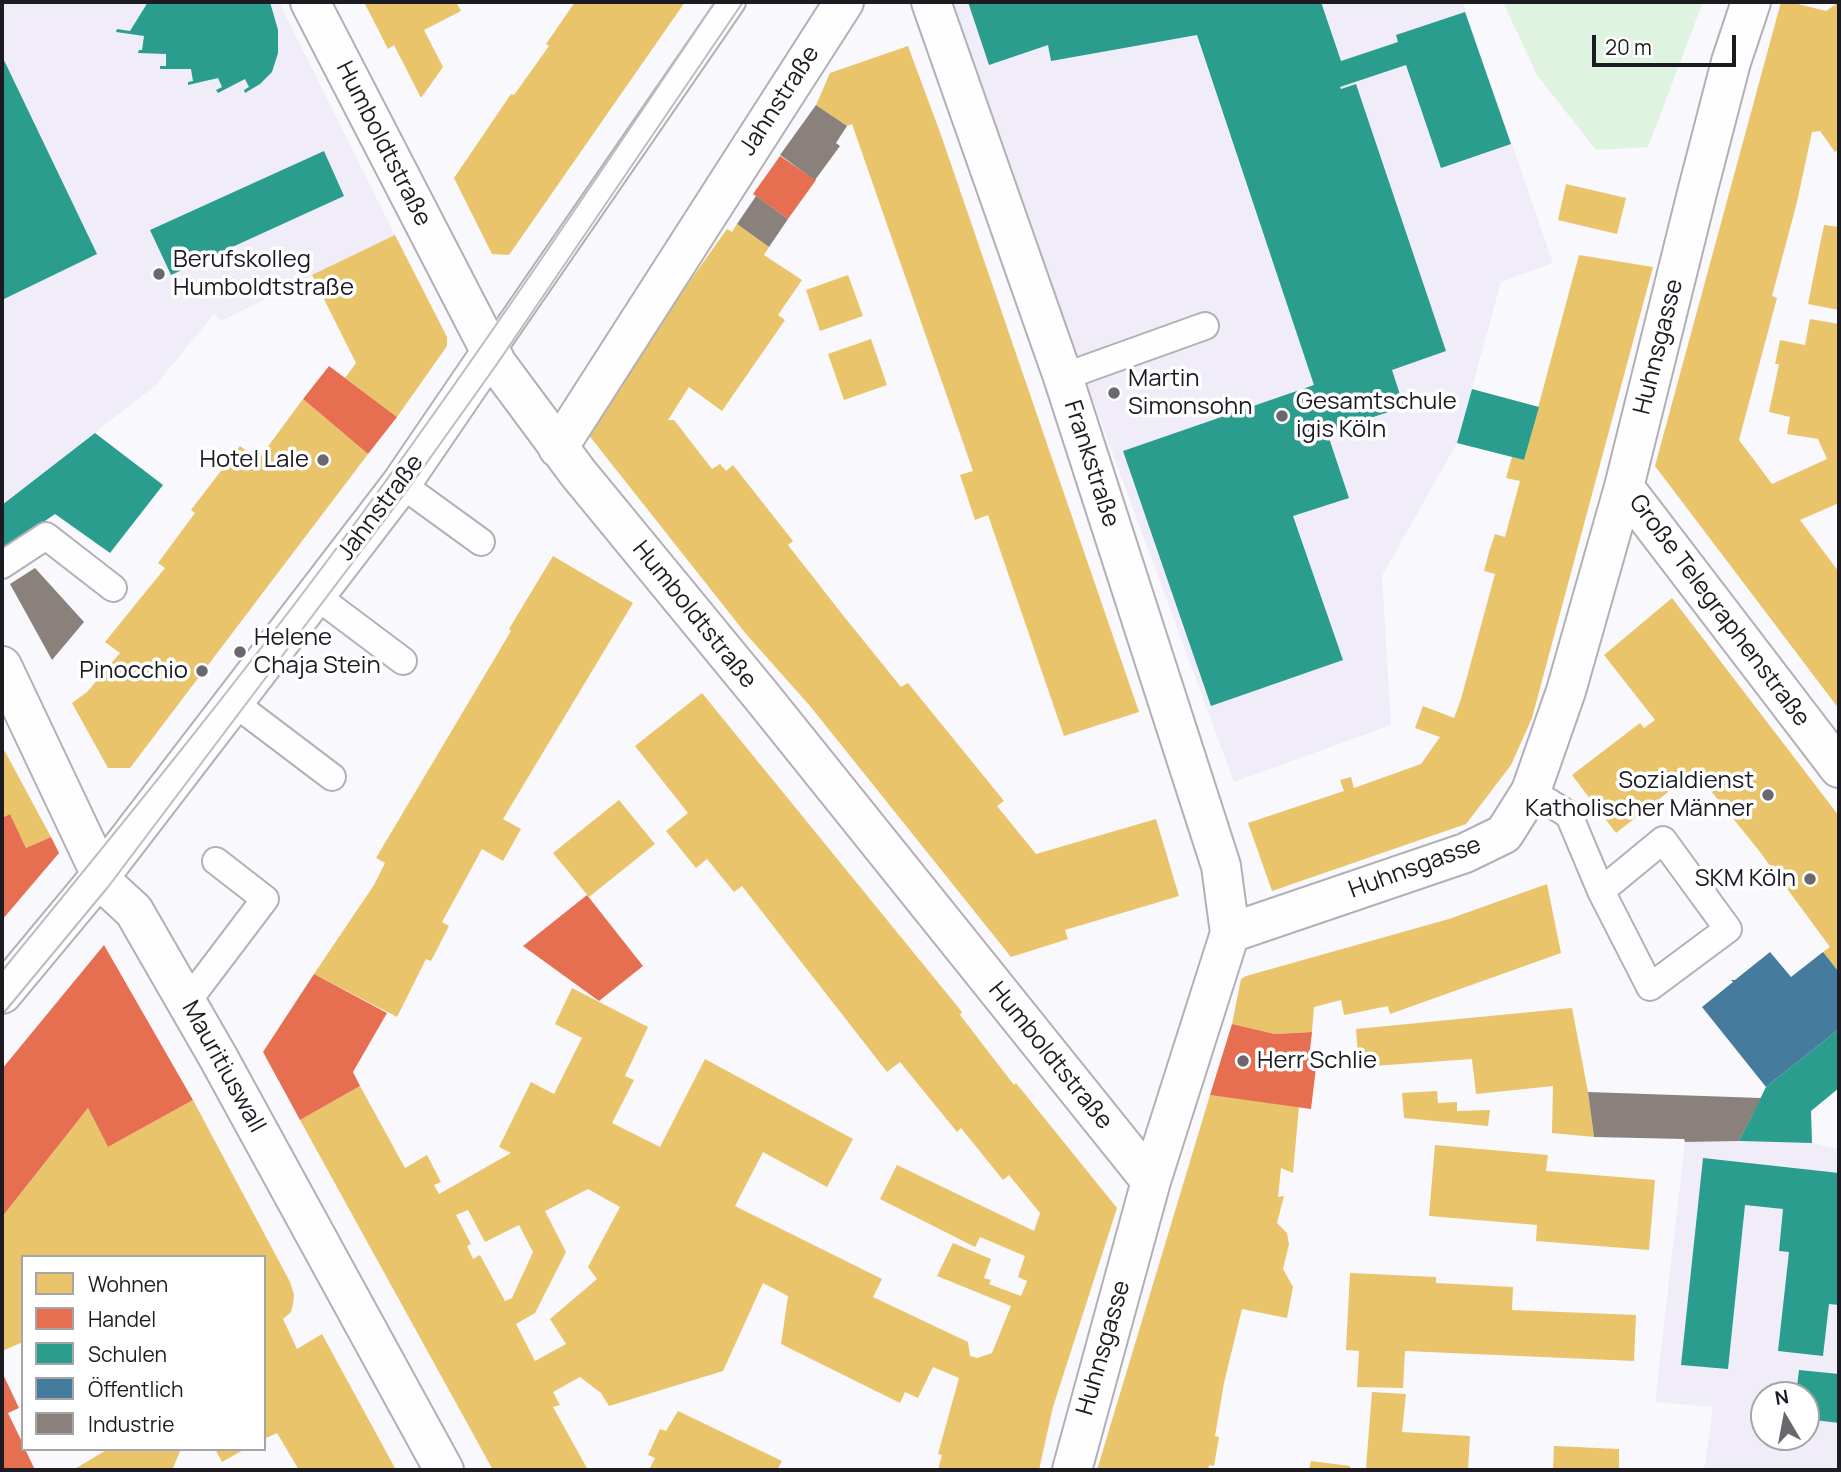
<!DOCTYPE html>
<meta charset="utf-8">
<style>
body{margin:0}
#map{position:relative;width:1841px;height:1472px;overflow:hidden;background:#f9f8fc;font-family:Manrope,sans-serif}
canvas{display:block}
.frame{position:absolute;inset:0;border:4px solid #1d1b22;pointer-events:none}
.legend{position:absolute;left:21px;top:1255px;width:245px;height:196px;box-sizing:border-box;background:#fff;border:2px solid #a5a4a7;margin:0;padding:9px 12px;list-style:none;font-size:21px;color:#1d1b22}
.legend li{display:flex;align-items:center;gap:14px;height:35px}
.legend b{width:35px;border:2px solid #a5a4a7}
.north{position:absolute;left:1750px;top:1381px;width:70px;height:70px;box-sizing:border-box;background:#fff;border:2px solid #a5a4a7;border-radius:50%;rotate:350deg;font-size:19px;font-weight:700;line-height:28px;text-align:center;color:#1d1b22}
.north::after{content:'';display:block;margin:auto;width:24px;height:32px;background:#6a686e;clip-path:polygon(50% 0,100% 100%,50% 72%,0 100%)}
.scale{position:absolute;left:1592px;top:35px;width:144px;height:32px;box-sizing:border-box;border:4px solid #1d1b22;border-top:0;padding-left:9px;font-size:21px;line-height:24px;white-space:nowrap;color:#1d1b22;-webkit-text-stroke:5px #fff;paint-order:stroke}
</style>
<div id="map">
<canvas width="1841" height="1472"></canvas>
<div class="frame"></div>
<ul class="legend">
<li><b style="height:19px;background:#e9c46a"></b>Wohnen</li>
<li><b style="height:19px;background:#e76f51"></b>Handel</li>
<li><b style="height:19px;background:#2a9d8f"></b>Schulen</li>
<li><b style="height:19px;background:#457b9d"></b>Öffentlich</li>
<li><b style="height:19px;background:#8a817c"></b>Industrie</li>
</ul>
<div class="north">N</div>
<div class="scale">20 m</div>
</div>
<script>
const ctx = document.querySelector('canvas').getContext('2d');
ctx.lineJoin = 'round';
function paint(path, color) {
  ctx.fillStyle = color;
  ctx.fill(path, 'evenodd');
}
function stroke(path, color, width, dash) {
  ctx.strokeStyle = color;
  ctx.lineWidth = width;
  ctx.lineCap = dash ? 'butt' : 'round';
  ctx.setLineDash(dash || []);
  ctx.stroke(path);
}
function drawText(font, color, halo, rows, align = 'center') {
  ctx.font = font + ' Manrope,sans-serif';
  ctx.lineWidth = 7;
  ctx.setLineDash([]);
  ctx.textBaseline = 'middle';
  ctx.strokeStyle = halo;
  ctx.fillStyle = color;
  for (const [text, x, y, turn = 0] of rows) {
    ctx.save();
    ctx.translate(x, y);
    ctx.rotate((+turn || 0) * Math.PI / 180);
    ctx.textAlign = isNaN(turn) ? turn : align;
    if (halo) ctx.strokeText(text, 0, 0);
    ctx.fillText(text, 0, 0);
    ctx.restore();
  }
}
paint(new Path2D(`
 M2,2H279L395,235L221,321L214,314L156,385L2,505Z
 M946,2H1463L1553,263L1501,282L1457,443L1382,576L1391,725L1234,782Z
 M1739,1141L1812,1143L1839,1149V1470H1704L1713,1407L1655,1402L1685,1142ZM1764,1395H1806V1437H1764Z`), '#f0edf8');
paint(new Path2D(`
 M1503,2H1703L1648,147L1596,150L1537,75Z`), '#dff4e0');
paint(new Path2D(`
 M364,2H456L461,11L424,30L443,67L421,98L394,45L388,49Z
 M575,2H685L509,255L492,254L454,178L511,94L514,95L549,46L546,44Z
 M1781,2H1790L1826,11L1839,2V149L1835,152L1820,131L1812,132L1797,202L1772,296L1777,298L1739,440L1772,484L1827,459L1818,439L1787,434L1790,417L1769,412L1779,364H1775L1780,340L1805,345L1810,319L1839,324V503L1800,520L1839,572V709L1655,466Z
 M908,46L941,135L1139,712L1064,736L988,515L975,520L960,475L973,471L852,124L847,126L816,105L830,73Z
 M1566,184L1626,198L1617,234L1558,220Z
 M737,224L769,247L764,255L802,280L778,315L785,320L722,411L689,387L668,420H674L712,469L720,464L726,471L733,465L793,541L788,545L842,614L901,687L908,683L1004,801L997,806L1036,854L1156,819L1179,896L1065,930L1068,939L1011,957L810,706L746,634L584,429L727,229L732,232Z
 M1824,225L1839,227V310L1808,304Z
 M395,235L447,337V346L397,417L345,378L356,363L312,275Z
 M1579,255L1653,267L1532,718L1511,765L1466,824L1272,891L1248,823L1344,791L1340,780L1351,777L1354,788L1421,764L1440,737L1415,728L1423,706L1454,718L1461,699L1495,574L1484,571L1489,552L1495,534L1505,537L1520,481L1506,478L1512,457L1524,460Z
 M848,275L863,316L820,331L806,290Z
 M871,339L887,385L844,400L828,354Z
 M303,399L368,454L130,768H108L72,703L87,692L120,653L105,642L165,568L158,563L195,513L191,510L240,446L258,460Z
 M553,556L633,603L503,819L521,829L503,861L482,849L442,922L449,926L431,961L426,959L397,1017L314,974L374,885L385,863L376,858L511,631L509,629Z
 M1672,598L1839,816L1838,971L1823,952L1830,947L1760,852L1695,771L1616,833L1572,775L1640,723L1644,728L1655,720L1604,655Z
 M702,693L962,1012L960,1015L1014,1085L1016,1083L1117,1208L1053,1407L1039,1470H938L942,1455L938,1454L959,1378L933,1367L918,1398L905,1392L900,1403L781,1344L788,1296L763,1283L723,1371L609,1406L601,1393L580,1377L553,1392L560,1405L553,1407L588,1470H493L300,1120L360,1086L405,1168L427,1155L441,1182L434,1185L439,1194L511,1153L499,1147L531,1082L554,1094L582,1038L555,1024L572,988L648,1027L625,1076L634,1080L612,1123L660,1147L705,1059L853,1139L827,1187L763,1152L735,1206L882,1279L873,1297L968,1342L970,1356L977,1358L992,1353L1011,1306L937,1276L953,1243L991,1259L984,1278L991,1280L989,1284L1021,1296L1027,1281L1018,1277L1025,1256L980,1237L975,1247L880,1199L897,1165L1034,1231L1040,1213L1009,1175L1003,1180L961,1128L957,1132L900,1062L887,1072L742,886L734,892L707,859L696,868L666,831L688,813L635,746ZM588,1189L620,1207L588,1267L597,1279L550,1319L566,1344L535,1361L516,1324L535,1313L566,1252L545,1211ZM468,1210L485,1242L519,1225L533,1252L512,1298L505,1301L480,1255L473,1259L467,1246L471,1244L456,1215Z
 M2,746L51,837L26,848L10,814L2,818Z
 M619,800L655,844L589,897L553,853Z
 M1547,884L1561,953L1390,1014L1388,1006L1344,1015L1341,1000L1314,1007L1312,1032L1275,1034L1232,1024L1241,979L1246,976L1449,919Z
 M1572,1008L1588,1092L1594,1137L1552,1133L1553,1086L1476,1094L1472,1059L1359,1067L1356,1029Z
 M1437,1091L1438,1103L1457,1102V1111L1490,1110L1488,1126L1404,1118L1402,1093Z
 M1210,1095L1299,1106L1293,1173L1281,1168L1278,1197L1284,1196L1277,1223L1287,1233L1289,1244L1283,1269L1293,1287L1287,1318L1242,1309L1224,1383L1215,1436L1219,1437L1214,1466L1209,1465L1208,1470H1097Z
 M193,1100L290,1282L294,1295L293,1304L291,1312L283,1319L297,1349L322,1334L396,1470H299L277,1433L264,1439V1257H23V1342L2,1351V1217L88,1108L108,1147Z
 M1435,1145L1548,1155L1546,1171L1655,1180L1649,1250L1536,1241L1537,1225L1429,1216Z
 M1350,1273L1436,1277V1283L1513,1287L1512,1310L1636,1315L1634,1361L1405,1351L1403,1388L1357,1387L1359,1351L1346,1350Z
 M1372,1392L1406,1394L1402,1432L1470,1436L1468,1470L1366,1468Z
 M678,1411L782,1461L777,1470H649L655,1458L648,1455L660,1429L666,1431Z
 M1554,1446L1619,1449V1470H1553Z
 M108,1449H181L172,1470H73Z
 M215,1449H245L222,1462Z
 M1311,1461L1350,1466V1470H1309Z`), '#e9c46a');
paint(new Path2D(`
 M780,156L816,180L788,219L753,194Z
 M329,366L397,417L368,454L303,399Z
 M10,814L26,848L51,837L59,853L2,920V818Z
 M587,895L643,966L599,1001L523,946Z
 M104,945L193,1100L108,1147L88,1108L2,1217V1069Z
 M314,974L387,1013L353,1072L360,1086L300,1120L263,1052Z
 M1232,1024L1275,1034L1312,1032L1310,1050L1318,1051L1311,1109L1210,1095Z
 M2,1372L19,1408L8,1413L23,1444V1449H25L35,1470H2Z`), '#e76f51');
paint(new Path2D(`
 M148,2H270L278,30V53L272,72L260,84L245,93L244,90L249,87L245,79L218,93L216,90L222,87L218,78L188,85V82L193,81L191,69H160V66H166V54L138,53L139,50H142L144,36L116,32L117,29L130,31Z
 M968,2H1321L1341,61L1398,42L1396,35L1465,12L1511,144L1441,168L1406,65L1340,87L1341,89L1356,84L1446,351L1392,370L1404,407L1327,432L1349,498L1293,516L1343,660L1211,706L1123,451L1314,385L1197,35L1051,61L1048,45L989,65Z
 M2,56L97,254L2,300Z
 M324,151L344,196L171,275L150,230Z
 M1472,389L1539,407L1524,460L1457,443Z
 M95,433L163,485L110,553L55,514L2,551V505Z
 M1839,1029V1088L1811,1111L1812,1143L1739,1141L1766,1087Z
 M1703,1158L1839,1173V1305L1829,1304L1823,1356L1778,1351L1789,1252L1779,1251L1783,1209L1745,1205L1728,1369L1681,1365Z
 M1799,1370L1839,1374V1423L1806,1419V1395H1796Z`), '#2a9d8f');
paint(new Path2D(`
 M1770,952L1791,977L1823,952L1838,971L1839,970V1029L1766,1087L1702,1007L1733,982L1731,980H1735Z`), '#457b9d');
paint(new Path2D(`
 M816,105L847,126L836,143L840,146L815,180L780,155Z
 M756,196L788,219L769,247L737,224Z
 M35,568L84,622L52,660L10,584Z
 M1588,1092L1761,1098L1739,1141L1685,1142L1684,1139L1594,1137Z`), '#8a817c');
const lane = new Path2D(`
 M491,352L732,2
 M1063,377L1205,326
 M401,484L481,542
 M2,565L46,536L113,588
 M315,595L403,661
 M233,702L332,777
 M1531,791L1569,815L1601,891L1650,987L1728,929L1663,840L1601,891
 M187,1002L265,899L216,861`);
const street = new Path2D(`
 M310,2L497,364L578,473L763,698L1151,1181
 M931,2L1063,377L1221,866L1230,933L1151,1181L1072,1470
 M558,448L844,2
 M1624,487L1839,768
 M2,666L101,875L108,887L134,911L218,1057L444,1470
 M1230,933L1465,853L1504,834L1531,791L1566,691L1624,487L1698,189L1731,62L1751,2
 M2,994L101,875L401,484L491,352`);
stroke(lane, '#b2b0b6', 30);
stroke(street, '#b2b0b6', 42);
stroke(lane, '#fefeff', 26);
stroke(street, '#fefeff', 38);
stroke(new Path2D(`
 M2,971C124,822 247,671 361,515C484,347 599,174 715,2
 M2,1015L108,887L408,489L497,364L743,2`), '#bcbcbd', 2);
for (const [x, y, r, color] of [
 [159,274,7,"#6a686e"],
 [1114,393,7,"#6a686e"],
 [1282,416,7,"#6a686e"],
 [323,460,7,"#6a686e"],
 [240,652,7,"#6a686e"],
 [202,671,7,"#6a686e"],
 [1768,795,7,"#6a686e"],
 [1810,879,7,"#6a686e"],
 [1243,1061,7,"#6a686e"]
]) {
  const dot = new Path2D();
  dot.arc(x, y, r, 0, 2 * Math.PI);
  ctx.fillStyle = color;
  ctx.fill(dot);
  stroke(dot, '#fff', 2.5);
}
drawText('24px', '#1d1b22', '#fff', [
 ["Jahnstraße",780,101,-57],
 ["Humboldtstraße",383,144,63],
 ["Huhnsgasse",1659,347,-76],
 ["Frankstraße",1091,464,72],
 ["Jahnstraße",381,508,-53],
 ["Große Telegraphenstraße",1719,611,53],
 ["Humboldtstraße",694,615,51],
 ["Huhnsgasse",1415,868,-20],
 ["Humboldtstraße",1050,1056,51],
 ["Mauritiuswall",223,1067,61],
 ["Huhnsgasse",1104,1348,-74]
]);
drawText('24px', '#1d1b22', '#fff', [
 ["Berufskolleg",173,260],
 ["Humboldtstraße",173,288],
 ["Martin",1128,379],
 ["Simonsohn",1128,407],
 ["Gesamtschule",1296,402],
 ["igis Köln",1296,430],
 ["Hotel Lale",309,460,"right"],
 ["Helene",254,638],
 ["Chaja Stein",254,666],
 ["Pinocchio",188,671,"right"],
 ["Sozialdienst",1754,781,"right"],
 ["Katholischer Männer",1754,809,"right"],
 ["SKM Köln",1796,879,"right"],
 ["Herr Schlie",1257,1061]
], 'left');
</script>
